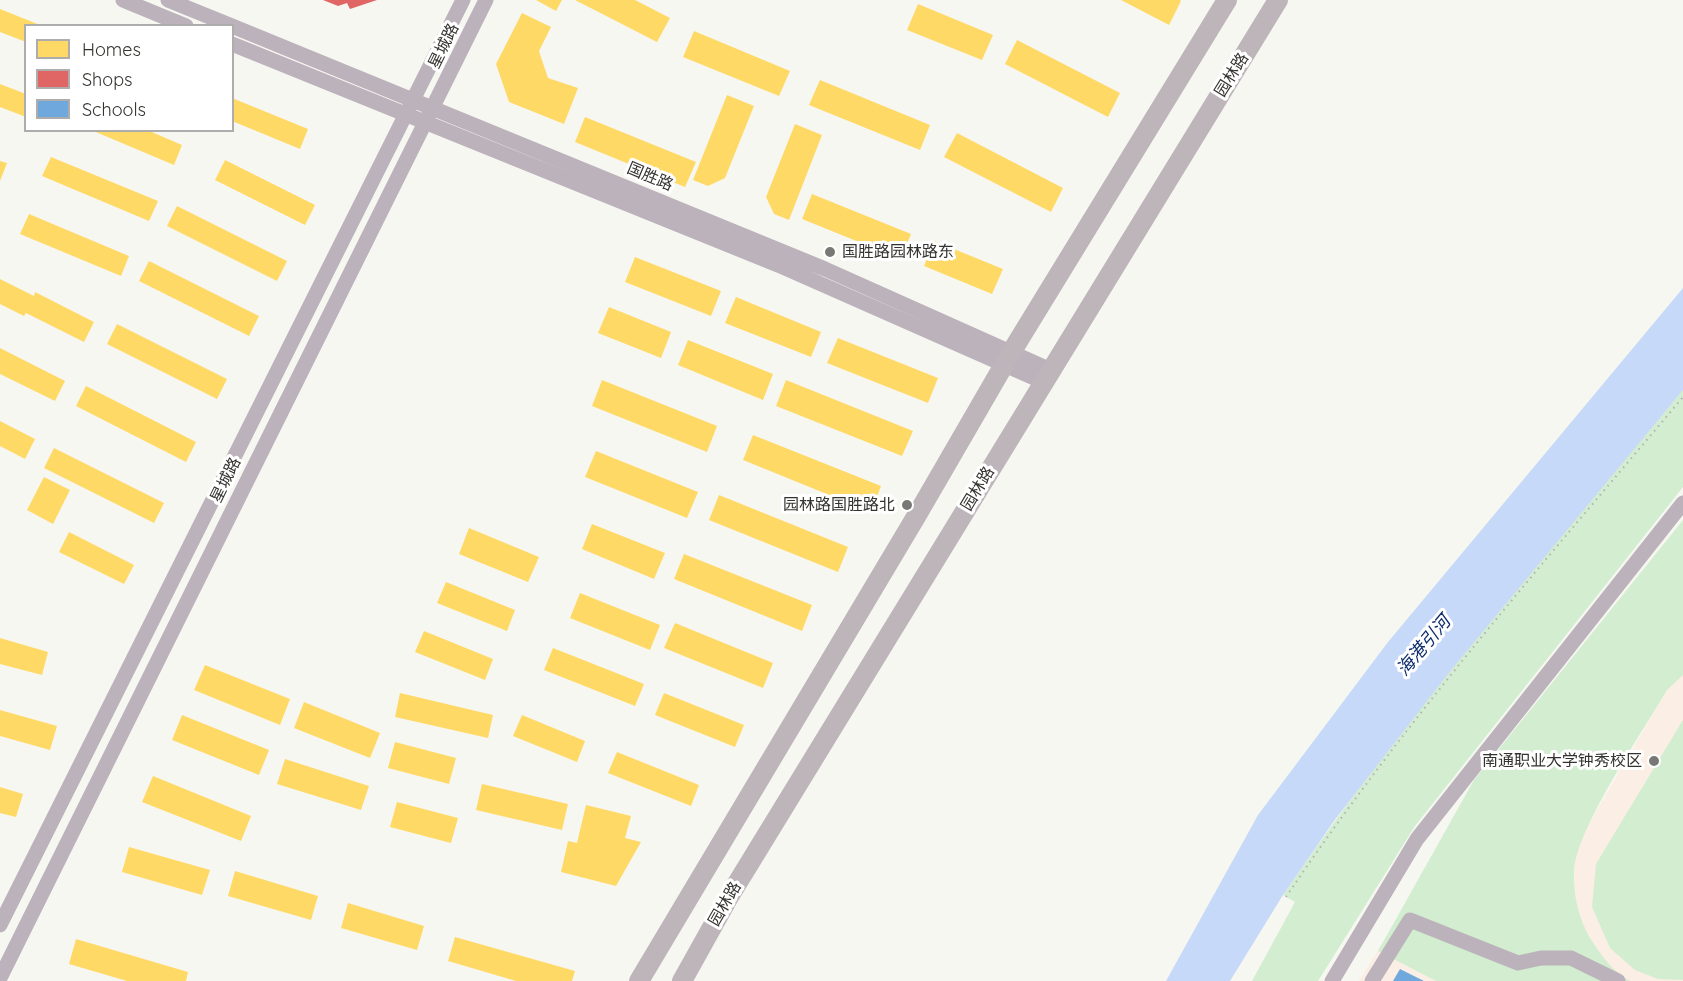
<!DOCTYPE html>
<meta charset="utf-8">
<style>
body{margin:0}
#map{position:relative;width:1683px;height:981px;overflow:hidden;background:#f7f7f2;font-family:Quicksand,sans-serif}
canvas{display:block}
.legend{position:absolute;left:24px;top:24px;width:210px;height:108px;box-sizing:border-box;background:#fff;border:2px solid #aeadac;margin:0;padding:8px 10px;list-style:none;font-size:18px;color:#343330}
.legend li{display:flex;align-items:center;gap:12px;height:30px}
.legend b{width:30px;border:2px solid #aeadac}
</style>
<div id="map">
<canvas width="1683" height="981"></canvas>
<ul class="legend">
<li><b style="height:16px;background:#ffd966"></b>Homes</li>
<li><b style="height:16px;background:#e06666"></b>Shops</li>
<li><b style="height:16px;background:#6fa8dc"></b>Schools</li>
</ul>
</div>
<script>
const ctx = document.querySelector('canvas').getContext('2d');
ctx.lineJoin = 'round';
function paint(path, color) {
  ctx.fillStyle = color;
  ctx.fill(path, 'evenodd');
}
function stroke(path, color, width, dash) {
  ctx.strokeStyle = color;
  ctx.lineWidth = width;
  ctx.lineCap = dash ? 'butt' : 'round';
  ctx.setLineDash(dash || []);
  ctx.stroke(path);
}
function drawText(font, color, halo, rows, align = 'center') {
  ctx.font = font + ' Quicksand,"Noto Sans SC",sans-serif';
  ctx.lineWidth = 6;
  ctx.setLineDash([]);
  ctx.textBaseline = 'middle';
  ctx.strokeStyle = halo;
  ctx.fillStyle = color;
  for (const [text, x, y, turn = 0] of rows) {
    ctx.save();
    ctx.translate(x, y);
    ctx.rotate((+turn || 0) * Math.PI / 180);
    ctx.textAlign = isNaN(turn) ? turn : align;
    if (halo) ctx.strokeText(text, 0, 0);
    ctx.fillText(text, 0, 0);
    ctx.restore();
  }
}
paint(new Path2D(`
 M1683,663V981H1359L1415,889L1523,936Z`), '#fbefe5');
paint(new Path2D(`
 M1683,390V487L1415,826L1318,981H1252L1295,902L1283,895C1404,718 1544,554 1683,390Z
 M1683,520V675L1667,690C1644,730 1575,830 1574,872C1573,895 1579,919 1590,938C1600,954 1613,972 1630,981H1618L1605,974L1600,981H1436L1378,951L1474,780Z
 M1683,720V980L1658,979L1635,970L1610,948L1592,907L1596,864Z`), '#d2edcf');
paint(new Path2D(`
 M1683,288V390L1451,670L1334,821L1283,895L1230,981H1166L1258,815L1388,642Z`), '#c7d9f8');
paint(new Path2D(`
 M536,0H562L556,11Z
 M575,0H635L670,18L657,42Z
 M1121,0H1180L1181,1L1169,25Z
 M918,4L993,35L982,60L907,30Z
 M0,9L40,25V26H26V42L0,32Z
 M522,13L551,27L539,51L548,78L578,88L564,124L509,102L496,64Z
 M694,31L790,71L779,96L683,57Z
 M1017,40L1120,93L1108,117L1005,64Z
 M820,80L930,125L920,150L809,105Z
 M0,84L26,94V117L0,107Z
 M727,95L754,106L725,178L708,186L693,180Z
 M232,98L308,129L300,149L232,121Z
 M585,117L696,162L685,187L575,142Z
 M795,124L822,135L789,220L774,214L766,197Z
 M91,130H147L182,145L174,165Z
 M957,133L1063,188L1051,212L944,157Z
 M51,157L158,201L149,221L42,176Z
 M225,160L315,205L305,225L215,180Z
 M0,161L7,163L0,181Z
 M812,194L911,234L901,259L802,219Z
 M177,206L287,261L277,281L167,226Z
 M29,214L129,256L121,276L20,234Z
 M934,241L1003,269L992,294L924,266Z
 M635,257L721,291L711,316L625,282Z
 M149,261L259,316L249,336L139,281Z
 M0,279L34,296L35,292L94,322L84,342L26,313L24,316L0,304Z
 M736,297L821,332L811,357L725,323Z
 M609,307L671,332L661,358L598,333Z
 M117,324L227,379L217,399L107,344Z
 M838,338L938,378L928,403L827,363Z
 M688,340L773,374L763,400L678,365Z
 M0,348L65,381L55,401L0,374Z
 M602,380L717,426L707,452L592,406Z
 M786,380L913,431L902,456L776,406Z
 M86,386L196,442L186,462L76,406Z
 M0,421L35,439L25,459L0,446Z
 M753,435L881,486L871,512L743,460Z
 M54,448L164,503L154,523L44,468Z
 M596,451L698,492L687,518L585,477Z
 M44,477L70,490L53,524L27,510Z
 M719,495L848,547L838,572L709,520Z
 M592,524L665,553L654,579L582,549Z
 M469,528L539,557L528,582L459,554Z
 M69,532L134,565L124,584L59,552Z
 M684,554L812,605L802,631L674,579Z
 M446,582L515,610L507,631L437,603Z
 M580,593L660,625L650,650L570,618Z
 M675,623L773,663L763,688L664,648Z
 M424,631L493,659L485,680L415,652Z
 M0,638L48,652L42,675L0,664Z
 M553,648L644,684L635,706L544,670Z
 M205,665L290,699L280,725L194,690Z
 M400,693L493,715L488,738L395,717Z
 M664,693L744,725L735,747L655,715Z
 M304,702L380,733L370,758L294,728Z
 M0,710L57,726L50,750L0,736Z
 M182,715L269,750L259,775L172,740Z
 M522,715L585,741L577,762L513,736Z
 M395,742L456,758L449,784L388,768Z
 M617,752L699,785L691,806L608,773Z
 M285,759L369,786L361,810L277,784Z
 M153,776L251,816L241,841L142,802Z
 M482,784L568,804L562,830L476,810Z
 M0,787L23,794L16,817L0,813Z
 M397,802L458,818L451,843L390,827Z
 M586,805L631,816L625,838L641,842L616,886L561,872L568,841L577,843Z
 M129,847L210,870L202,895L122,872Z
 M235,871L318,896L311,920L228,896Z
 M348,903L424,926L417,950L341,928Z
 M455,937L575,971L572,981H516L448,961Z
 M76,939L188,972L186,981H127L69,964Z`), '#ffd966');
paint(new Path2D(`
 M323,0H377L350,9L347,3L338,6Z`), '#e06666');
paint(new Path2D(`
 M1400,969L1424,981H1393Z`), '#6fa8dc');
stroke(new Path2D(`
 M1286,897C1405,720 1546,560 1683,397`), '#b7b0b5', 2, [1.5, 4.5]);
stroke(new Path2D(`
 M123,0L186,26
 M168,0L232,26
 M232,26L825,269L1051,370
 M232,44L778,265L1043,382
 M0,925L463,0
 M0,978L486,0
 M1332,981L1417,839L1683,503
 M1372,981L1410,920L1518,963L1541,958H1571L1618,981`), '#bcb2bb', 15);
stroke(new Path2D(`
 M639,981L917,515L1012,351L1227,0
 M682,981L730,895L1278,0`), '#beb5bb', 20);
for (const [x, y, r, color] of [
 [830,252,6,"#787874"],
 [907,505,6,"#787874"],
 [1654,761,6,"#787874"]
]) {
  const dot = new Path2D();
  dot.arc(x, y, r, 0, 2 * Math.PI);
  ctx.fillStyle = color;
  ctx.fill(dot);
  stroke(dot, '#fff', 2);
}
drawText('16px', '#343330', '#fff', [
 ["星城路",444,46,-64],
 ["园林路",1232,75,-58],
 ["国胜路",650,177,23],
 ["星城路",226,480,-64],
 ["园林路",978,489,-59],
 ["园林路",725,904,-60]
]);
drawText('16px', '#343330', '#fff', [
 ["国胜路园林路东",842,252,"left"],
 ["园林路国胜路北",895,505],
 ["南通职业大学钟秀校区",1642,761]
], 'right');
drawText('italic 18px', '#0d2d6d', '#fff', [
 ["海港引河",1424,646,-50]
]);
</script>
